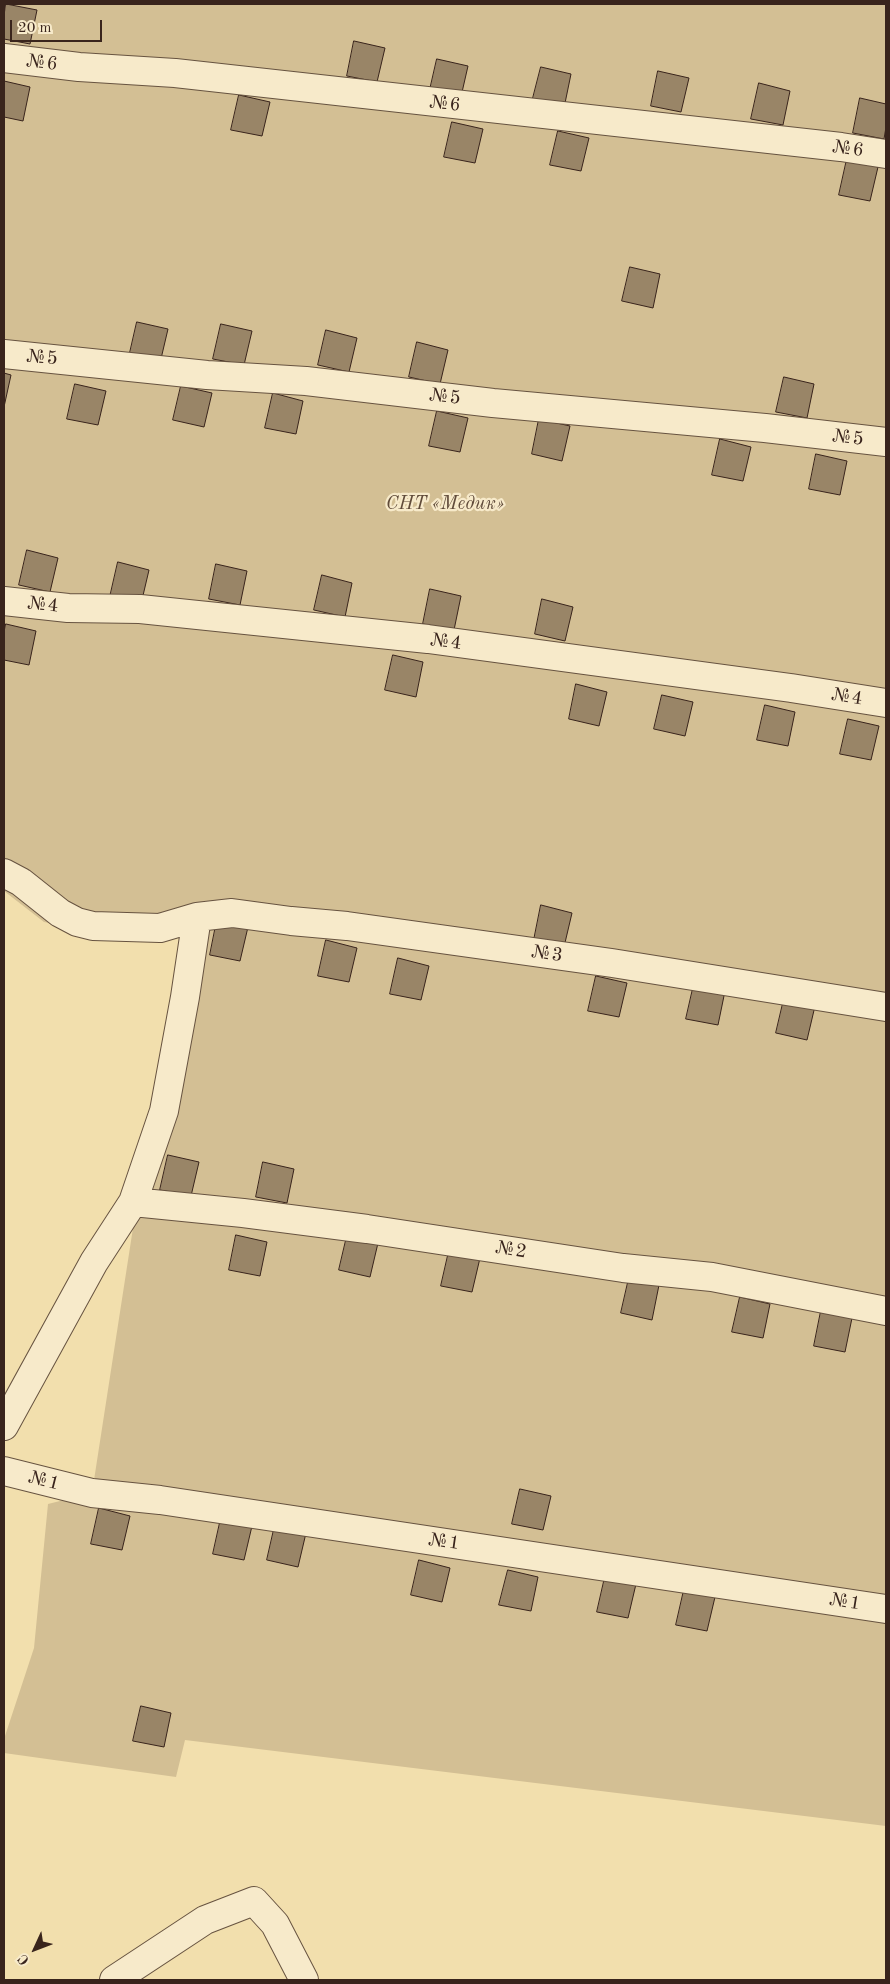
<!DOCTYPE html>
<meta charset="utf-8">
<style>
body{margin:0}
#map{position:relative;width:890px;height:1984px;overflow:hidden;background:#f2dfad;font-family:"Old Standard TT",serif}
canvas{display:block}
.frame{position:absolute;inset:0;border:5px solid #39241c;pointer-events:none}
.north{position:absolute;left:10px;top:1924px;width:50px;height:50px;-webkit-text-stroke:4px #f7eaca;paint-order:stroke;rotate:227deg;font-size:14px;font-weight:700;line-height:20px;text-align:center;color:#39241c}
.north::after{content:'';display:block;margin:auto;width:18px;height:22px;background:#39241c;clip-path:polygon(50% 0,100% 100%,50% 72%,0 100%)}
.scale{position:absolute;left:10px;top:20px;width:92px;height:22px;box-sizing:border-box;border:2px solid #39241c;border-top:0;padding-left:6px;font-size:15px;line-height:18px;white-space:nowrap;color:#39241c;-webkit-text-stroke:4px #f7eaca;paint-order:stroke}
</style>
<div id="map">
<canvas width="890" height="1984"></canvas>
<div class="frame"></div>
<div class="north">С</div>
<div class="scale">20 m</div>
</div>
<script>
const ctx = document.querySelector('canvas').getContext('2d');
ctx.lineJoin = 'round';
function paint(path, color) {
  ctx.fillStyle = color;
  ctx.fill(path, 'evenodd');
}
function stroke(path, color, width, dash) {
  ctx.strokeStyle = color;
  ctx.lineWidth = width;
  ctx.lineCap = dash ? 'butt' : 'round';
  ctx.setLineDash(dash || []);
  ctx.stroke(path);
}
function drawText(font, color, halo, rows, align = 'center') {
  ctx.font = font + ' "Old Standard TT",serif';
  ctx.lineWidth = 4.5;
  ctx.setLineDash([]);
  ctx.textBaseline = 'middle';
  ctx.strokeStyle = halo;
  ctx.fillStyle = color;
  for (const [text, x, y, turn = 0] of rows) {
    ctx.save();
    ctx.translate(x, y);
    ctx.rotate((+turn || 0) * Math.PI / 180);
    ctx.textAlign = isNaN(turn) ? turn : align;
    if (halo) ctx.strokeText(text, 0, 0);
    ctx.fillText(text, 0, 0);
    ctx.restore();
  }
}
paint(new Path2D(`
 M4,4H886V1826L185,1740L176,1777L4,1753V1739L34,1648L48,1504L92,1493L133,1228L138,1213L206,929L99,933L44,922L4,891Z`), '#d3bf94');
const building = new Path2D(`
 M6,4L37,10L30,44L4,39V16Z
 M354,41L385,48L377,82L347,76Z
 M437,59L468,66L460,101L429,94Z
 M541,67L571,74L564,108L532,102Z
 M658,71L689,78L681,112L651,106Z
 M4,81L30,87L23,121L4,117Z
 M759,83L790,91L783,125L751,119Z
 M239,95L270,102L262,136L231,130Z
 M860,98L886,104V127L884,139L853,133Z
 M452,122L483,129L475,163L444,157Z
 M558,131L589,138L581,171L550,165Z
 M847,159L878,167L870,201L839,195Z
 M630,267L660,274L653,308L622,301Z
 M137,322L168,329L160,363L129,357Z
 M221,324L252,331L244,365L213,359Z
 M326,330L357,338L349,372L318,365Z
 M417,342L448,350L440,384L409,377Z
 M4,373L11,375L4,407Z
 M784,377L814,384L807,418L776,412Z
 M75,384L106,391L98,425L67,419Z
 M181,386L212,393L204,427L173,420Z
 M273,393L303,401L296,434L265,428Z
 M437,411L468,418L460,452L429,446Z
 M539,419L570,426L562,461L532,454Z
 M720,439L751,447L743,481L712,475Z
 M816,454L847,461L840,495L809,489Z
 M27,550L58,558L50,592L19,585Z
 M118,562L149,570L141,604L110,597Z
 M216,564L247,571L240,605L209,599Z
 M322,575L352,583L345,617L314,610Z
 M430,589L461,596L454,630L423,624Z
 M542,599L573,607L565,641L535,634Z
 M6,624L36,631L29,665L4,660V632Z
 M393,655L423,662L416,697L385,690Z
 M576,684L607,692L599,726L569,719Z
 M662,695L693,702L685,736L654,729Z
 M765,705L795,712L788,746L757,740Z
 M848,719L879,726L871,760L840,754Z
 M541,905L572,913L564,947L534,940Z
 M217,920L248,927L240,961L210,955Z
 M326,940L357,948L349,982L318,976Z
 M398,958L429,966L421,1000L390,994Z
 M596,976L627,983L619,1017L588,1011Z
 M694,984L725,991L718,1025L686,1019Z
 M784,999L815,1006L807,1040L776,1033Z
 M168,1155L199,1162L191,1196L160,1190Z
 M263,1162L294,1169L287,1203L256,1197Z
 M236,1235L267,1242L260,1276L229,1270Z
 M347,1236L378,1243L370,1277L339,1270Z
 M449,1251L480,1258L472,1292L441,1286Z
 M629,1278L659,1285L652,1320L621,1313Z
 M740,1297L770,1304L763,1338L732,1332Z
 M821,1311L852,1318L845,1352L814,1346Z
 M520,1489L551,1496L543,1530L512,1524Z
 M99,1508L130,1516L122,1550L91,1544Z
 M221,1518L252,1526L244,1560L213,1554Z
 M275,1525L306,1533L298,1567L267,1560Z
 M419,1560L450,1568L442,1602L411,1595Z
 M508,1570L538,1577L531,1611L499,1605Z
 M605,1577L636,1584L628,1618L597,1612Z
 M684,1590L715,1597L707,1631L676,1625Z
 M141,1706L171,1713L164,1747L133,1741Z`);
paint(building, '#998567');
stroke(building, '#39241c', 1);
const minor = new Path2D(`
 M4,58L79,67L175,73L841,147L886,154
 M4,354L207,375L306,381L493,403L765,428L886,442
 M4,601L68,608L140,609L428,639L791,688L886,703
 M4,873L21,882L60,913L77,922L93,926L160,928L197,917L232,913L291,921L347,926L612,963L886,1007
 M133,1202L243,1213L367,1229L623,1268L712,1277L886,1311
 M4,1426L94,1262L133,1202L164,1111L185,997L197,917
 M4,1471L92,1493L160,1500L886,1609
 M114,1980L205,1920L254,1901L275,1924L304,1980`);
stroke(minor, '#675340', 30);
stroke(minor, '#f7eaca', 28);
drawText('19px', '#39241c', '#f7eaca', [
 ["№6",42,63,7],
 ["№6",445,104,6],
 ["№6",848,149,8],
 ["№5",42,358,5],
 ["№5",445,397,7],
 ["№5",848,438,7],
 ["№4",43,605,6],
 ["№4",446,642,7],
 ["№4",847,697,9],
 ["№3",547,954,8],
 ["№2",511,1250,9],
 ["№1",44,1481,14],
 ["№1",444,1542,8],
 ["№1",845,1602,9]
]);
drawText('italic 19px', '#604b3a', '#f7eaca', [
 ["СНТ «Медик»",445,504]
]);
</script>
